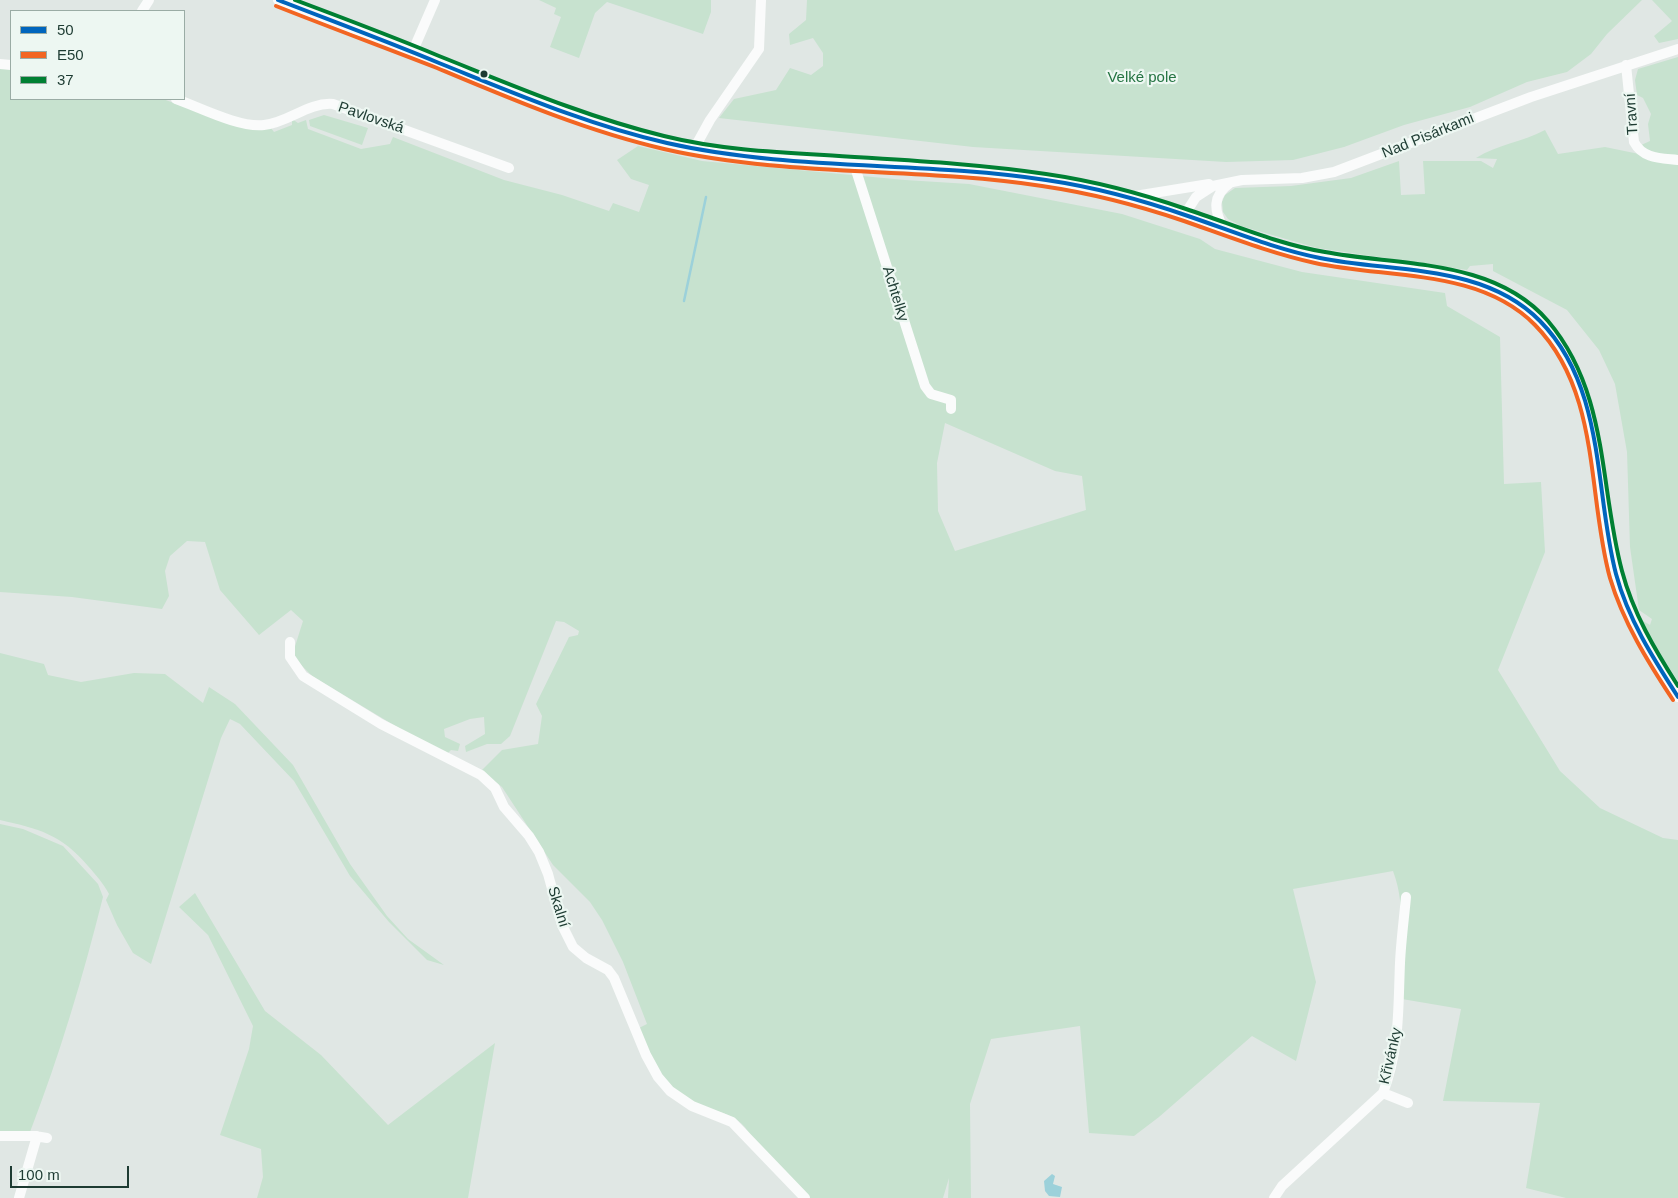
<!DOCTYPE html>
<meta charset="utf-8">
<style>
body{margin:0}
#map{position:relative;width:1678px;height:1198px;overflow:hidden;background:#e0e7e4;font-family:Helvetica,sans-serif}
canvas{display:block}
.legend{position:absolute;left:10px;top:10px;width:175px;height:90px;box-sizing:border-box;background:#edf7f2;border:1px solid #9aaca5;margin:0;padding:6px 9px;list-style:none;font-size:15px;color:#1d3b32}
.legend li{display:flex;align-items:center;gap:10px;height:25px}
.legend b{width:25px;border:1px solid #9aaca5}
.scale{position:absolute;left:10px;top:1166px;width:119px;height:22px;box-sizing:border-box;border:2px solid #1d3b32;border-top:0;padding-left:6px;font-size:15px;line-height:18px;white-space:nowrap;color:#1d3b32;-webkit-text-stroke:4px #edf7f2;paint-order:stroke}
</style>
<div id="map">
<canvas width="1678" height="1198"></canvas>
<ul class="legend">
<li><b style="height:6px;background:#0065bd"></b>50</li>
<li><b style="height:6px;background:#f26522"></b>E50</li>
<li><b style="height:6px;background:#008033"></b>37</li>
</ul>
<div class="scale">100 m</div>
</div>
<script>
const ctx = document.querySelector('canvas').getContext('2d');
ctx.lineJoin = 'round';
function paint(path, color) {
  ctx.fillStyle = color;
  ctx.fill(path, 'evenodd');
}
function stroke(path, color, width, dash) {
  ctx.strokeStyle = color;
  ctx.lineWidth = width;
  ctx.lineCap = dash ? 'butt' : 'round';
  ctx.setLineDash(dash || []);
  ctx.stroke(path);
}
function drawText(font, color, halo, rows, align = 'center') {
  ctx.font = font + ' Helvetica,sans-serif';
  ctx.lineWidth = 4.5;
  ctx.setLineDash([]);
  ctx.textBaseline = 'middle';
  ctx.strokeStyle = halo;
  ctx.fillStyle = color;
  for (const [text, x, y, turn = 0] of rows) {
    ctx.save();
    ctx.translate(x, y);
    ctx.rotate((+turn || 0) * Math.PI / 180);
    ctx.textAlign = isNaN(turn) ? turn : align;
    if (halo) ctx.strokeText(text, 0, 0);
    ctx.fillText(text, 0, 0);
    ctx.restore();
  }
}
paint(new Path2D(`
 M539,0H711V12L703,34L607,2L595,13L579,58L550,47L561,17L554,14L556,8Z
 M807,0H1642L1607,34L1591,54L1567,72L1527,82L1470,107L1404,125L1344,147L1293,160L1226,162L973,147L719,118L734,99L776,90L790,68L811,75L823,66V53L813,38L790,45L789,34L806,20Z
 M1652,0H1678V39L1659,43L1654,36L1672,21Z
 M1678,57V158L1651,154L1639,146L1650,141L1648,124L1651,114L1643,98L1637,95L1635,80L1638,69Z
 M0,67L11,69V99H163L239,127L271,128L274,132L292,125V119L298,123L306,120L308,129L361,149L390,144L393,137L504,180L562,195L609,211L613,203L639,212L649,185L631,179L617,160L638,146L702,161L905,180L969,184L1122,214L1200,239L1215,249L1302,272L1445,293L1447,306L1500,337L1504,484L1541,482L1545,552L1498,670L1560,771L1600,808L1663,838L1678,840V1198H1566L1526,1188L1540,1103L1443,1101L1461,1009L1396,998C1399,957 1408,910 1393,871L1293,889L1316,982L1296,1061L1252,1036L1159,1117L1134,1136L1089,1133L1080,1026L991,1039L970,1104L971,1198H948L949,1178L943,1198H810L751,1137C738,1107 702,1113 677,1094C657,1079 647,1051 639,1028L647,1024L623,962L602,920L590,902L553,865L502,787L481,771L502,750L538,744L542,716L536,704L569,637L578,635L579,631L564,622L556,621L510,736L501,744H487L466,752L465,746L485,734L484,717L470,719L444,729L445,737L460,744L458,751L451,750L447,754L427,745L312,676L292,656L303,621L291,610L259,635L220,590L205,542L187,541L170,556L165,571L169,596L162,609L72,597L0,592ZM945,423L1055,471L1082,476L1086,510L955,551L938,511L937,463Z
 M324,115L368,128L362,145L310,126L309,120Z
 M1545,130L1558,154L1605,147L1678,162V681L1652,642L1643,621L1650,625L1652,619L1639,610L1630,547L1627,452L1615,384L1599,350L1567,310L1493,271V264L1470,266L1467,270L1317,248L1241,226L1228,219L1223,212L1222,202L1225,195L1235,188L1291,186L1351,178L1399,161L1401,195L1425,194L1423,161H1481L1493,168L1497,159L1476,158C1498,144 1523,142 1545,130Z
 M0,653L44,664L48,675L81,682L134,673L165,674L203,703L209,687L235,704L293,765L350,864L387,916L408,939L444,965L427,960L389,922L350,876L294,781L240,724L230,719L221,738L151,964L133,953L117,925L106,900L109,894C103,883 96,875 88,866C61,834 39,829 0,820Z
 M0,824L23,829L63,846L98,884L103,897C83,977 60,1054 30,1132L0,1131Z
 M195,893L265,1011L321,1055L388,1125L495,1043L468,1198H257L263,1177L261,1149L220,1135L249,1049L253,1026L208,935L179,907Z`), '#c7e2cf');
paint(new Path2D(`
 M1052,1174L1055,1176L1053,1184L1062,1187L1060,1197L1049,1196L1045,1191L1044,1181Z`), '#9cd1da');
stroke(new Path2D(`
 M684,301L706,197`), '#9cd1da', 2.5);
stroke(new Path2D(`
 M278,0C337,23 397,45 455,69C532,101 611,133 693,149C732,157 773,158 813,161C891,166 969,168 1046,180C1094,187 1142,200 1188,216C1231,231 1275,248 1320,258C1393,273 1483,263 1540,321C1601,386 1596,476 1612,557C1622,609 1649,653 1678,697
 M142,11L149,0
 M412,53L435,0
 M0,64L11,65
 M1626,65L1634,142C1643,159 1661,158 1678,160
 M176,99C199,107 239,128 264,125C288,123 308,102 333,104L509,168
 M694,149L710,120L759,49L761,0
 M854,164L925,386L931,394L951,400V409
 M1135,196L1209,184
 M1185,214L1196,197L1213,186L1242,180L1302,178L1334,172L1531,97L1678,49
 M1223,228C1214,210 1212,196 1230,183
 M290,642V657L303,676L381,724L481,775L495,788L504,807L529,836L539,852L548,874L562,925L573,947L586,958L608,970L614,978L646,1055L658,1077L670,1091L692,1106L732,1122L805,1198
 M1383,1093L1408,1103
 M0,1136H35L47,1138
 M19,1198L37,1136
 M1274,1198L1282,1186L1383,1093C1400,1048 1398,1010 1400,963C1401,941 1404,919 1406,897`), '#fafbfb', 10);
stroke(new Path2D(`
 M278,0C332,21 386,41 439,63C514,93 588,125 667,143C790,171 921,161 1046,180C1094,187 1142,200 1188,216C1232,231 1275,249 1320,258C1393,273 1483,263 1540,321C1606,388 1594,490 1616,574C1628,619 1653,658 1678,697`), '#0065bd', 4);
stroke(new Path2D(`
 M276,6C329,27 383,47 437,68C511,99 586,131 664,149C786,177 917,167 1042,186C1090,193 1137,205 1184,221C1227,236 1270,253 1315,263C1388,279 1479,268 1535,325C1601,392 1587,495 1610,578C1623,622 1648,662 1673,700`), '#f26522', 4);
stroke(new Path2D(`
 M295,0C343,18 391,36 439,56C512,85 586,117 664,136C716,149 770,152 824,155C898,160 972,163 1046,174C1094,181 1140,193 1186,209C1232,224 1277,244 1325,252C1398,266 1494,258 1548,321C1609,393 1599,485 1622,571C1633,613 1655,650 1678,686`), '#008033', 4);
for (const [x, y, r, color] of [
 [484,74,4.5,"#1d3b32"]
]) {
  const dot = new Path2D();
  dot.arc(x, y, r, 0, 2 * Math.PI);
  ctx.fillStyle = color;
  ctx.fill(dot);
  stroke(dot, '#edf7f2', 2);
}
drawText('15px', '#257443', '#edf7f2', [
 ["Velké pole",1142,78]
]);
drawText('15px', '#1d3b32', '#edf7f2', [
 ["Travní",1632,114,-94],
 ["Pavlovská",371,118,19],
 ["Nad Pisárkami",1428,136,-22],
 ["Achtelky",895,294,73],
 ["Skalní",558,907,73],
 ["Křivánky",1391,1056,-77]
]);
</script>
